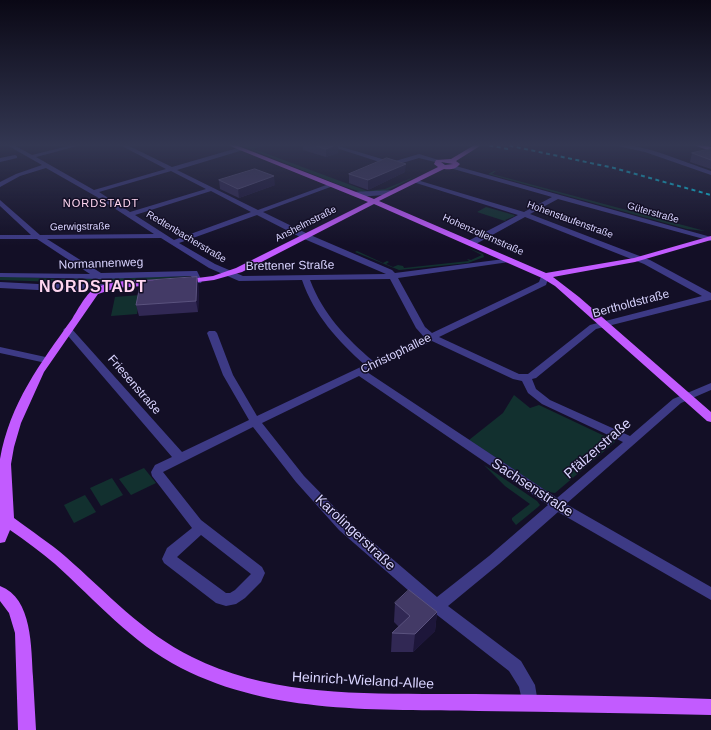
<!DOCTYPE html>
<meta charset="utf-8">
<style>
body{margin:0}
canvas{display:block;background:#130f26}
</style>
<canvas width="711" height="730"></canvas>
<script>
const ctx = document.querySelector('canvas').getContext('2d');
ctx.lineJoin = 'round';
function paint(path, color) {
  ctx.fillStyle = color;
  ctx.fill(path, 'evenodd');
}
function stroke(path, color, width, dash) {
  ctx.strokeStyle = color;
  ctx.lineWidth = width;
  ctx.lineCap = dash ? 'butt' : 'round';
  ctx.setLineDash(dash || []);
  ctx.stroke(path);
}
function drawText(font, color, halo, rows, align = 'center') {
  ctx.font = font + ' Helvetica,sans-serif';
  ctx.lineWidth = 3;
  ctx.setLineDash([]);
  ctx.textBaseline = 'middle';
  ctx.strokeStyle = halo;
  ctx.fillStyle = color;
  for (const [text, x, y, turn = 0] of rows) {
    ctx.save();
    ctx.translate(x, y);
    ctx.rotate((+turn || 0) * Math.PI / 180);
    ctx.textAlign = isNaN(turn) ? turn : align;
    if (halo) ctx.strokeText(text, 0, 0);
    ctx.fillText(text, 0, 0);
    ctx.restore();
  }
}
paint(new Path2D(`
 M237,144H246L255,147L268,144L254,149L367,191L385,189L419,175L386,191L361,192L337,184Z
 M494,171H496L492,174L705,231L687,229L488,174Z
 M486,207L514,215L515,216L505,220L506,221H505L477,212Z
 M468,248L483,254L484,257L468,263L399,270L355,252L357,251L383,263L387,261L389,262L386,264L393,267L398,265L403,266L404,268L469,261L467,259L471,260L482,255Z
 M0,276L59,279L193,276L146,280L87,283L0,280Z
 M140,295L137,314L111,316L115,297Z
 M514,395L530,408L539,405L613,440L615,442L555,493L548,492L469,440L503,413Z
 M484,465L537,501L540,505L538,507L516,525L512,520V518L530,504L505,486Z
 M144,468L156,483L131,495L119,479Z
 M112,478L123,495L101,506L90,488Z
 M85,495L96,512L74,523L64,505Z`), '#12302f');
paint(new Path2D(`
 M5,144H12L32,155L76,144H85L36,157L94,190L166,169L118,144H125L172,167L241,147L243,148V150L177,170L258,210L329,184H333V186L263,212L308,234L392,270L395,273L512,258V262H509L398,278L425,327L432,333L533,285L539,282L542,274H548L549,276L546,285L439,337L519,374H528L590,325L702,296L644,264L525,217L474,245H468V241L518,215L413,182V180H417L524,212L552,197L450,168L449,167L452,165L711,237V241L558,199L530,214L650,260L711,293V300L596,329L536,378L532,379L536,389L550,400L630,436L673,399L711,383V390L681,403L566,504L711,587V600L558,512L499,564L448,606L521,661L535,685L538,703L536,709L530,711L524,709L519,687L509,671L432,611L339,530L296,482L253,427L163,472L201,520L262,567L265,573L261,582L245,598L236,604L226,606L216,603L164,563L162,559L167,548L192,528L152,476L151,472L155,465L172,457L63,330L65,328H71L182,452L249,420L223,375L207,333L209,331H215L217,333L233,375L257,416L365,365C338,341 314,315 302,280L239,281L209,268L161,238L47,239L101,273L194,271H197L202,281L201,283H195L191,276L101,279L0,277V273L90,274L37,239H0V235H31L0,206V200L40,235L154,234L97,197L46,168L20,176L0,187V182L16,174L42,165ZM171,171L206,189L130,212L99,192ZM211,191L251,212L174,240L135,215ZM257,215L302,238L386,274L243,276L215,264L179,243ZM390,279L416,328L424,337L373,361C346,338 323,314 310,280ZM432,341L513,379L522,381L528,393L542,404L623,442L557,498L367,372ZM359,376L548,505L489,556L437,597L349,522L304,476L262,423ZM201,535L251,574L235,590L230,593H226L177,557Z
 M324,144H332L392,162L419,154L442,161L439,163L419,158L392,166Z
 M608,144C641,142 680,161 711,171V175L645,152Z
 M15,155L17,156V158L0,162V158Z
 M393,190L396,192L395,193C385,195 358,199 350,193C353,191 385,191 393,190Z
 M0,282L38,284H103L107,287L103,290H38L0,288Z
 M0,347L50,358L51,360L46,363L0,353Z`), '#3d3a85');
paint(new Path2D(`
 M225,144H233L374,199L438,167L434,164L436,160L451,159L476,144H483L456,161L460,164C456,169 450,170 444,169L379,201L546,273L634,258L711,236V240L635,262L553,277L579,297L711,412V422L707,421L555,286L542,278L374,204L242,272L214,280L182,284L181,282L182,280L213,276L236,268L368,202ZM441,162L453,164L445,165Z
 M690,144H699L711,147V151Z
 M153,280L156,281L157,283L156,285L116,288L98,294L44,372L21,423L14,447L11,464L14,518C31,531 50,543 66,557C106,592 143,633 192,657C278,700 381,693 474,694C553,695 632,696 711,699V715C634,713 556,712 479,711C379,709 273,715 181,668C132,643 96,601 55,564C41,552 26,541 10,530L5,542L0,543V459C10,403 40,364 72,319C77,311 86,294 93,290C110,279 134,281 153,280Z
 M0,586C33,598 31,649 33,677C34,695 35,712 36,730H18L15,633L9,613L0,601Z`), '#c25bff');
stroke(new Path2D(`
 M482,144L508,149
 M502,144L614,168L711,195`), '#00e5ff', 2, [4, 3.5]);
paint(new Path2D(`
 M303,144H338V153L326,157L303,150Z
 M711,149V169L690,162L692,153Z
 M405,172L368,190L349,183V174Z
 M219,180L275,185L239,198L220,189Z
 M199,288L198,312L139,316L136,305Z
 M395,603L437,612L435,631L413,652H391L392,633L399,627L394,622Z`), '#312854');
paint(new Path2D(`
 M338,144V153L326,157V149Z
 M406,164L405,172L368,190V180Z
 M274,176L275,185L239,198L238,189Z
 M197,277L199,288L198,312L196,301Z
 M437,612L435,631L413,652L415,634Z`), '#1d163a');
const building = new Path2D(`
 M311,144H338L326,149Z
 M711,149V160L692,153Z
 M387,158L406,164L368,180L349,174Z
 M255,169L274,176L238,189L219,180Z
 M197,277L196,301L136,305L141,281Z
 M409,590L437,612L415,634L392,633L410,616L395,603Z`);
paint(building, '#433a66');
stroke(building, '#5a527e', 1);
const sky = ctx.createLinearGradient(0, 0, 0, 246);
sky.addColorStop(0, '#0a0815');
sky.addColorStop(0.59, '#333752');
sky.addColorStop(1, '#33375200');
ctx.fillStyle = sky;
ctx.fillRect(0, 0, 711, 246);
drawText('10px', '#d9d4ff', '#130f26', [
 ["Güterstraße",653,213,16],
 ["Hohenstaufenstraße",570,220,20],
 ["Anshelmstraße",306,224,-27],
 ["Gerwigstraße",80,227,-1],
 ["Hohenzollernstraße",483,235,24],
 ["Redtenbacherstraße",186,237,31]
]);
ctx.letterSpacing = '1px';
drawText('11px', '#ffd6f0', '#130f26', [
 ["NORDSTADT",101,204]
]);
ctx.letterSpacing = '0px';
drawText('12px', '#d9d4ff', '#130f26', [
 ["Normannenweg",101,264,-2],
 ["Brettener Straße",290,266,-1],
 ["Bertholdstraße",631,304,-15],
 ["Christophallee",396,354,-26],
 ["Friesenstraße",134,385,49]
]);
drawText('14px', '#d9d4ff', '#130f26', [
 ["Pfälzerstraße",598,449,-41],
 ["Sachsenstraße",532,488,33],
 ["Karolingerstraße",355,533,43],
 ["Heinrich-Wieland-Allee",363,681,3]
]);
ctx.letterSpacing = '1px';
drawText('bold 16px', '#ffd6f0', '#130f26', [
 ["NORDSTADT",93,288]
]);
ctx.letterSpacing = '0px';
</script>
